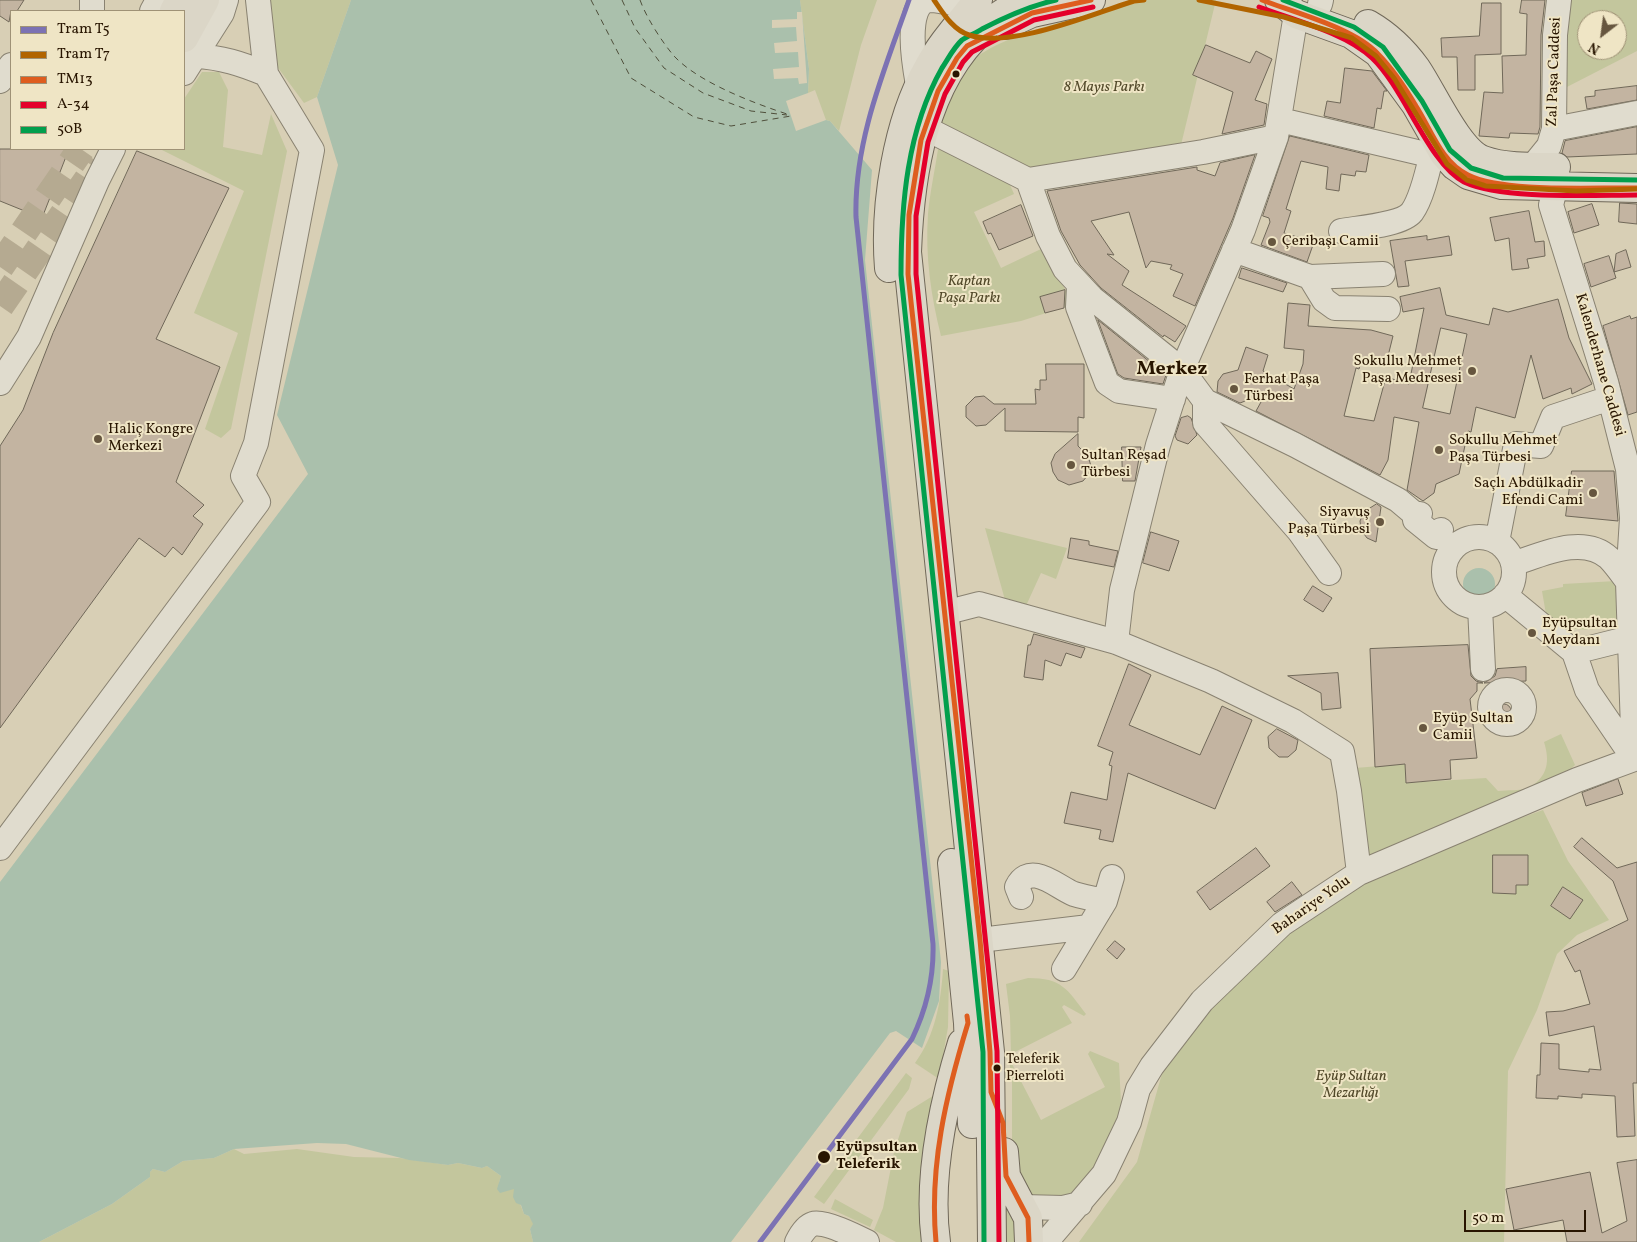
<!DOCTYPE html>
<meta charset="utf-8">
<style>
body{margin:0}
#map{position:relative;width:1637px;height:1242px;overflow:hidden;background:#d8cfb5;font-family:Vollkorn,serif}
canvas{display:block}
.legend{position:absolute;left:10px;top:10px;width:175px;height:140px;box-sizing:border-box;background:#efe5c5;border:1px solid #9f9276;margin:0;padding:6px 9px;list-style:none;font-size:15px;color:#281500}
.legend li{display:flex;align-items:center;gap:10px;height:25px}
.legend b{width:25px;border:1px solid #9f9276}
.north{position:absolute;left:1577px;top:10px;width:50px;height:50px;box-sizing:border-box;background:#efe5c5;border:1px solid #9f9276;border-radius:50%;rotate:210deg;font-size:14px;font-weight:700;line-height:20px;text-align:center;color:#281500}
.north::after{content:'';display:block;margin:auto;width:18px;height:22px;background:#66563f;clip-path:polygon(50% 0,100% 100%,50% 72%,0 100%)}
.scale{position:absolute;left:1464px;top:1210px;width:122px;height:22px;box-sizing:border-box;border:2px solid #281500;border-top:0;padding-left:6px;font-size:15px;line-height:18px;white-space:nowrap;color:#281500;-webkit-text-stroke:4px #efe5c5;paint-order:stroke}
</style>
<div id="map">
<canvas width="1637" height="1242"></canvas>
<ul class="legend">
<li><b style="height:6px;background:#7c72b3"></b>Tram T5</li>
<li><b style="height:6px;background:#b16400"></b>Tram T7</li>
<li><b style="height:6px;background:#de5d1f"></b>TM13</li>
<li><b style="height:6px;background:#e4002b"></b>A-34</li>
<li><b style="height:6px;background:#029f4d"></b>50B</li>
</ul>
<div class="north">N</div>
<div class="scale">50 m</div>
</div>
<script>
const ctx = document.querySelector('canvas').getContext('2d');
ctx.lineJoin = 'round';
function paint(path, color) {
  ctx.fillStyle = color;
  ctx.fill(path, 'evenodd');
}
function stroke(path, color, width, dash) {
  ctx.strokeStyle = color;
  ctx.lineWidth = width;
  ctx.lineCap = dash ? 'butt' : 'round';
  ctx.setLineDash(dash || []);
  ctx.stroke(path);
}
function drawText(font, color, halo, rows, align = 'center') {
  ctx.font = font + ' Vollkorn,serif';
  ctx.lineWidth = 4;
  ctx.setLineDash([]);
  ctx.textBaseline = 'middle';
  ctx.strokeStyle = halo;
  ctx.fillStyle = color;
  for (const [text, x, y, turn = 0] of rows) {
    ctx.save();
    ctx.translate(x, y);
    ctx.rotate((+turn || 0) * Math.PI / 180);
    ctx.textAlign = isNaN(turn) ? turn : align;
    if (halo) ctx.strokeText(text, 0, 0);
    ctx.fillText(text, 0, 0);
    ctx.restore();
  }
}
paint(new Path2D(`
 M268,0H351L317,97L304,103L276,65Z
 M800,0H877L861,45L839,131L830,121L826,120L815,90L808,93L809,69Z
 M1148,0H1216L1180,149L1026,183L937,130C947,110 957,82 970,64C991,35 1110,9 1148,0Z
 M1567,0H1637V51L1563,89ZM1587,20H1617V50H1587Z
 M202,72H219L228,90L223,147L262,155L271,114L287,151L231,429L221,438L205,429L238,333L194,313L244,191L160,149H184V99Z
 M938,149L970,160L1007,178L1014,194L974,212L1001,268L1041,249L1059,274L1071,305L1021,321L941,336C931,296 925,256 928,214C930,192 935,170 938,149Z
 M985,528L1067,548L1056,579L1041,573L1025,608L1005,600Z
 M1616,581L1618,626C1589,630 1574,633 1547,620L1542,591L1563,587V584Z
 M1561,734L1575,765L1553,786L1367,861L1355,768L1405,764L1406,783L1486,778L1498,791C1507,790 1523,791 1530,787C1548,776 1550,761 1544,742Z
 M1543,810L1568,861L1609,920L1577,935L1557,954L1537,1010L1508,1071L1504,1242H1079L1137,1162L1163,1070L1218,996L1292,924L1418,855Z
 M943,969L949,971L948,1027L939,1079L915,1063C935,1036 941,1002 943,969Z
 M1028,978C1062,978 1067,989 1086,1014L1084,1016L1064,1005L1062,1007L1072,1023L1011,1054L1010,1016L1006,984Z
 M1090,1051L1119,1063L1122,1123L1111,1146L1071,1197L1040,1199L1031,1195L1012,1165V1083L1009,1058L1041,1120L1105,1087L1088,1054Z
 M906,1073L912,1078L909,1089L824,1204L814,1197Z
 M936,1094L924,1242H896L874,1230L883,1208L894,1152L907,1112Z
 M234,1149L244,1154L297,1149L354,1157L400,1158L448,1165L458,1163L482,1168L487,1166L501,1176L499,1183L505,1190L514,1188L524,1214L529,1216L534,1224L530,1229L533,1242H39L112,1204L150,1177V1172L153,1169L165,1172L183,1161L214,1158Z
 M835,1199L873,1220L870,1227L831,1209Z
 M1004,1200L1016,1217L1019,1242H1003Z`), '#c3c69d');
paint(new Path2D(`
 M351,0H800L809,69L808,93L786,101L796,131L826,120L830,121L872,170L865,260L941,962L939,1001L922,1048L896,1031L890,1033L731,1242H533L530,1229L533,1224L529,1216L524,1214L521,1205L516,1203L513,1197L514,1189L500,1193L497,1189L501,1176L487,1166L482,1168L458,1163L448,1165L409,1160L346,1144L317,1143L234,1149L214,1158L183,1161L165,1172L153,1169L150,1172V1177L112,1204L39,1242H0V882L308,474L277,415L338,165L317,97Z
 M1463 584a16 16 0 1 1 32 0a16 16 0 1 1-32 0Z`), '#aac0ac');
paint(new Path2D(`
 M797,12H802L807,83L799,84L798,78L774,79L773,69L799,67L798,52L775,53L774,43L797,41L796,27L772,28V20L797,19Z`), '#d8cfb5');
stroke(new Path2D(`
 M591,0L631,78L694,117L731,126L791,116
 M622,0L635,28L664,68L703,93L751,111L787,115
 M640,0C646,17 662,42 674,56C699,83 756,104 790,115`), '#4f4f3b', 1, [6, 5]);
const building = new Path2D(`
 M0,0H24L17,11H11L9,22L0,16Z
 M1522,0H1545L1541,35L1540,127L1538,134L1510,133L1509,138L1479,136L1484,92L1503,93L1502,56L1526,55L1527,14L1520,13Z
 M1482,3H1501V54L1475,55V90H1458L1457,57H1442L1441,38L1479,36Z
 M1206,45L1250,63L1256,51L1272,59L1255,100L1267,104L1264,125L1222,134L1233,92L1193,75Z
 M1345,68L1372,71L1387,91H1384L1381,109L1377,108L1374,128L1324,116L1327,101L1340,103Z
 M1637,86V100L1587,109L1585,97L1595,96V91Z
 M1637,127V154L1567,157L1562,153L1565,141Z
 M1290,136L1369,155L1366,172L1356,171L1355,176L1341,174L1339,191L1326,189L1328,167L1301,161L1286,209L1291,211L1284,233L1314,242L1307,262L1261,245L1270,222L1269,218L1263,216Z
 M0,149H69L42,218L0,201Z
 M137,151L229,188L156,339L220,367L176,482L204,505L193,516L203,524L182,555L173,547L165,557L139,538L0,728V446L23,410L53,333Z
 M1255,155L1233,218L1195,306L1173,296L1183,274L1170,269L1172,265L1151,261L1146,268L1129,212L1091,221L1114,255L1107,254L1129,271L1122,285L1186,326L1175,342L1164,335L1163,337L1101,288L1080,265L1061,231L1047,191L1197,167V170L1215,176L1220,163Z
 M1620,203L1637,204V224L1619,222Z
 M1592,204L1599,225L1574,233L1568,212Z
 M1021,205L1033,236L999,250L991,233L988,234L983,222Z
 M1529,211L1535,242L1544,241L1545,256L1527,259L1529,268L1512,270L1509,238L1495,241L1490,218Z
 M1427,236V240L1449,236L1452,255L1405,261L1409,286L1398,287L1390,241Z
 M1626,250L1631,267L1614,272L1616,254Z
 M1609,256L1616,278L1591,287L1584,264Z
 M1242,268L1287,283L1283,292L1239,278Z
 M1440,288L1446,315L1489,325L1493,308L1508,312L1558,299L1569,338L1592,384L1572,394L1571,388L1543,399L1531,355L1515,418L1476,407L1471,432L1468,431L1459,474L1436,484L1434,493L1423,501L1407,490L1419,422L1394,417L1388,460L1380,475L1256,411L1266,393L1240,403L1217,392L1218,381L1223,374L1238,370L1246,347L1268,355L1263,371L1294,389L1303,364L1304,350L1284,348L1288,303L1310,305L1308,326L1371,330L1393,336L1386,364L1362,358L1359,369L1356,368L1344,416L1374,421L1386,377L1409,384L1424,308L1403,312L1400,297ZM1441,328L1467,334L1450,414L1423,408Z
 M1065,290L1064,308L1045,313L1040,297Z
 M1630,316L1631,319L1637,317V412L1628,415L1603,326Z
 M1098,320L1166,375L1163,384L1124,378L1118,374Z
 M1046,364H1084V418L1078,417V432L1005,431V408L986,425L976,426L966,417V406L975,397L984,396L994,404H1036L1035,389L1040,390V380H1046Z
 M1188,416L1191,418L1197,435L1188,444L1177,440L1175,436L1181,418Z
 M1078,434V446L1088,456L1091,466L1088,475L1083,481L1069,485L1058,480L1053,472L1051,463L1055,454Z
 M1122,447H1141L1135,481H1123Z
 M1572,471H1614L1618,521L1566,516Z
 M1377,504L1381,507L1376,542L1367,538L1361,530L1360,521L1364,512Z
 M1151,532L1179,541L1169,571L1143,563Z
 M1071,538L1089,541V545L1118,551L1114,567L1068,558Z
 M1313,586L1332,598L1323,612L1304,600Z
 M1034,634L1085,648L1081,658L1066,653L1061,666L1045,660L1043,680L1024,677L1028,645H1030Z
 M1468,645L1471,676L1476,681L1483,683H1477V691L1470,699L1477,758L1450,760L1451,779L1406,783L1405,764L1375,767L1370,649Z
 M1129,664L1151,675L1129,725L1200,755L1222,706L1252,720L1215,809L1128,773L1113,842L1099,839L1101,830L1064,823L1071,792L1107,800L1112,766L1109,765L1113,752L1098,746Z
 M1526,667V681L1484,683L1495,676L1497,669Z
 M1338,673L1341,708L1322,710L1321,693L1288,676Z
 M1497 711a7 7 0 1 1 14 0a7 7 0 1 1-14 0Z
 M1277,729L1298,740L1296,750L1288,757H1279L1269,748L1268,737Z
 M1618,779L1623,794L1586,806L1582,793Z
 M1582,838L1617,868L1637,862V1083H1633L1635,1136L1617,1137L1615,1096L1582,1094V1098L1558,1096V1099L1536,1098L1537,1075H1540L1541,1043L1559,1044V1069L1589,1072V1069L1601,1070L1594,1026L1549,1036L1546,1012L1563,1011L1590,1004L1580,970L1575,972L1564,951L1628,920L1613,881L1574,847Z
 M1256,848L1270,866L1210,910L1197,892Z
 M1493,855H1528V885H1516V894L1493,893Z
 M1292,882L1302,895L1275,912L1267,902Z
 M1563,887L1583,900L1570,919L1551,906Z
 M1115,941L1125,949L1117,959L1107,950Z
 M1637,1160V1242H1567L1563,1220L1514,1230L1506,1189L1590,1172L1602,1233L1627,1221L1617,1163Z`);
paint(building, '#c3b4a1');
stroke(building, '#706859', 1);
stroke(new Path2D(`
 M0,267L81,149
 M0,306L99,163`), '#b5aa91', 28, [28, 14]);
const minor = new Path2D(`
 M92,0V11
 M1320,4L1321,0
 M152,11L158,0
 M195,56C221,57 242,64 266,74
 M184,73L222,13L226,0
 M0,81L11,65
 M918,85C915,69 903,4 929,0C938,0 948,3 956,3C963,3 969,1 976,0
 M1280,120L1421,153L1444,154
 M925,128L1028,180L1203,152L1276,137
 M1554,129L1637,113
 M1532,167L1549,146L1554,129L1555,35L1559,0
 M1028,180L1048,236L1065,269L1092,298L1182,370L1205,401L1295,445L1398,500L1417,516
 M1556,185L1551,205L1606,382L1628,469L1632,518L1628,582L1634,759
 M1341,231C1357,228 1402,225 1412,212C1422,198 1428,170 1432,153
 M1234,250L1310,277L1383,274
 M1310,277L1324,300L1335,308L1388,309
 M1079,286L1078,307L1107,383L1119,391L1173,399
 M0,383L29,337L97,181L113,149
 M1205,401V423L1299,531L1329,573
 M1420,514L1415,520L1436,537L1441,530
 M1444 572a35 35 0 1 1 70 0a35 35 0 1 1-70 0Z
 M1497,542L1516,444L1541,446L1553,417L1610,398
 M1513,564C1541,555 1583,534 1609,558C1616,565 1622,574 1628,582
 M1505,595L1574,652L1630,638
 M1480,607L1483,669
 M944,613L979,604L1116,642L1211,681L1293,721L1342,752L1349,791L1359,873
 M1116,642L1122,590L1158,445L1182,370L1243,230L1276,137L1296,14
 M1574,652L1587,690L1634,759
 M1490 707a17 17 0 1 1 34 0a17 17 0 1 1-34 0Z
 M0,848L258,502L243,476L256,443L312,150L266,74L258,0
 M1021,897L1017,887C1030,860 1058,888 1074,894C1084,897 1095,899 1105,901
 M980,940L1089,927
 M1064,969L1105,901L1112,877
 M1023,1207L1063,1208L1080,1204
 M797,1242C800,1236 806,1226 813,1224C823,1220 857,1237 867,1242
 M1046,1242L1104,1174L1129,1122L1138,1089L1152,1066L1202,1001L1282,924L1359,873L1577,780L1634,759`);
const major = new Path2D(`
 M1279,0L1296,14L1351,34L1378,53L1416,105L1444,154L1455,166L1468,175L1502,185L1637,188
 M174,11L180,0
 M1368,24C1387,35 1403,50 1416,68C1432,91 1458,151 1483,160C1505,168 1533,167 1556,167
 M1006,25L1032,13L1091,0
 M184,38L205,0
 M889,268C884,206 897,122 928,68C941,43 961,22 978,0
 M952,863L968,1023L972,1124
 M1004,1152L1006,1176L1028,1218L1029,1242
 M936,1242C927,1177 943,1105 962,1043
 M992,1242L990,1052L907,252C910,174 923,83 984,28C996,16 1011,8 1025,0`);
stroke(minor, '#898271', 26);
stroke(major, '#706859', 30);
stroke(minor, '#e0dcce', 24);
stroke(major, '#dbd6c7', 28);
stroke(new Path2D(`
 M1262,0C1295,13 1354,28 1378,54C1392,68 1406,89 1416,106C1431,129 1441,162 1468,175C1504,193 1594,187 1637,188
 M936,1242C929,1166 946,1095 968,1023L967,1016
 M1029,1242L1028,1218L1006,1176L1003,1123L991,1092L990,1052L980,940L908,274L909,215L921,140L938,91L957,58L967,46L1032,13L1091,0`), '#de5d1f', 5);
stroke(new Path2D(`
 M1259,7C1294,20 1346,33 1372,58C1405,89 1428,163 1464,182C1502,200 1592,195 1637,195
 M999,1242L997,1051L916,274V216L928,142L945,94L963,62L972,52L1034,20L1093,7`), '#e4002b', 5);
stroke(new Path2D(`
 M1283,0L1354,27L1383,47L1422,101L1450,150L1471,168L1503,178L1637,180
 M984,1242L983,1052L901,275C901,204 907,130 942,68C948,59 954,47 962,40C968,36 976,33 982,29C1007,16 1029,6 1056,0`), '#029f4d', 5);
stroke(new Path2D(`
 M760,1242L912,1039C927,1008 934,978 933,944L856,217C854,141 884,71 909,0`), '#7c72b3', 5);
stroke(new Path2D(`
 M934,0C943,13 953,30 969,35C1011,49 1092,14 1134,1L1144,0
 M1199,0L1284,17L1352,38L1376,56L1394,78L1447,164L1467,180L1486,186L1576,191L1637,189`), '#b16400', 5);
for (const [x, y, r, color] of [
 [956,74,4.5,"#281500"],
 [1272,242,5,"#66563f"],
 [1472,371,5,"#66563f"],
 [1234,389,5,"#66563f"],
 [98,439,5,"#66563f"],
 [1439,450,5,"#66563f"],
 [1071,465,5,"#66563f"],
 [1593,493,5,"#66563f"],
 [1380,522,5,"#66563f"],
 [1532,633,5,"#66563f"],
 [1423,728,5,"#66563f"],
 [997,1068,4.5,"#281500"],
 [824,1157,7,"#281500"]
]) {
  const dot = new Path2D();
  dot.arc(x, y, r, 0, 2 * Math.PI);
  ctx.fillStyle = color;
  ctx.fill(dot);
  stroke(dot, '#efe5c5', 2);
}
drawText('14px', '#281500', '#efe5c5', [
 ["Teleferik",1006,1060],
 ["Pierreloti",1006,1077]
], 'left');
drawText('15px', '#281500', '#efe5c5', [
 ["Zal Paşa Caddesi",1555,72,-88],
 ["Kalenderhane Caddesi",1599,365,74],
 ["Bahariye Yolu",1312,906,-35]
]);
drawText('italic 15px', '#514829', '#efe5c5', [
 ["8 Mayıs Parkı",1104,88],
 ["Kaptan",969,282],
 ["Paşa Parkı",969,299],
 ["Eyüp Sultan",1351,1077],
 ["Mezarlığı",1351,1094]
]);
drawText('15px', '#281500', '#efe5c5', [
 ["Çeribaşı Camii",1282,242],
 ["Sokullu Mehmet",1462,362,"right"],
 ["Paşa Medresesi",1462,379,"right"],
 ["Ferhat Paşa",1244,380],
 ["Türbesi",1244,397],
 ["Haliç Kongre",108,430],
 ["Merkezi",108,447],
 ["Sokullu Mehmet",1449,441],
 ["Paşa Türbesi",1449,458],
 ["Sultan Reşad",1081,456],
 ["Türbesi",1081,473],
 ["Saçlı Abdülkadir",1583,484,"right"],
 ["Efendi Cami",1583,501,"right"],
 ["Siyavuş",1370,513,"right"],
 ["Paşa Türbesi",1370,530,"right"],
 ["Eyüpsultan",1542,624],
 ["Meydanı",1542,641],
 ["Eyüp Sultan",1433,719],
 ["Camii",1433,736]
], 'left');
drawText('bold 15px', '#281500', '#efe5c5', [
 ["Eyüpsultan",836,1148],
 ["Teleferik",836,1165]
], 'left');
drawText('bold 20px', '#281500', '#efe5c5', [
 ["Merkez",1172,370]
]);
</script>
